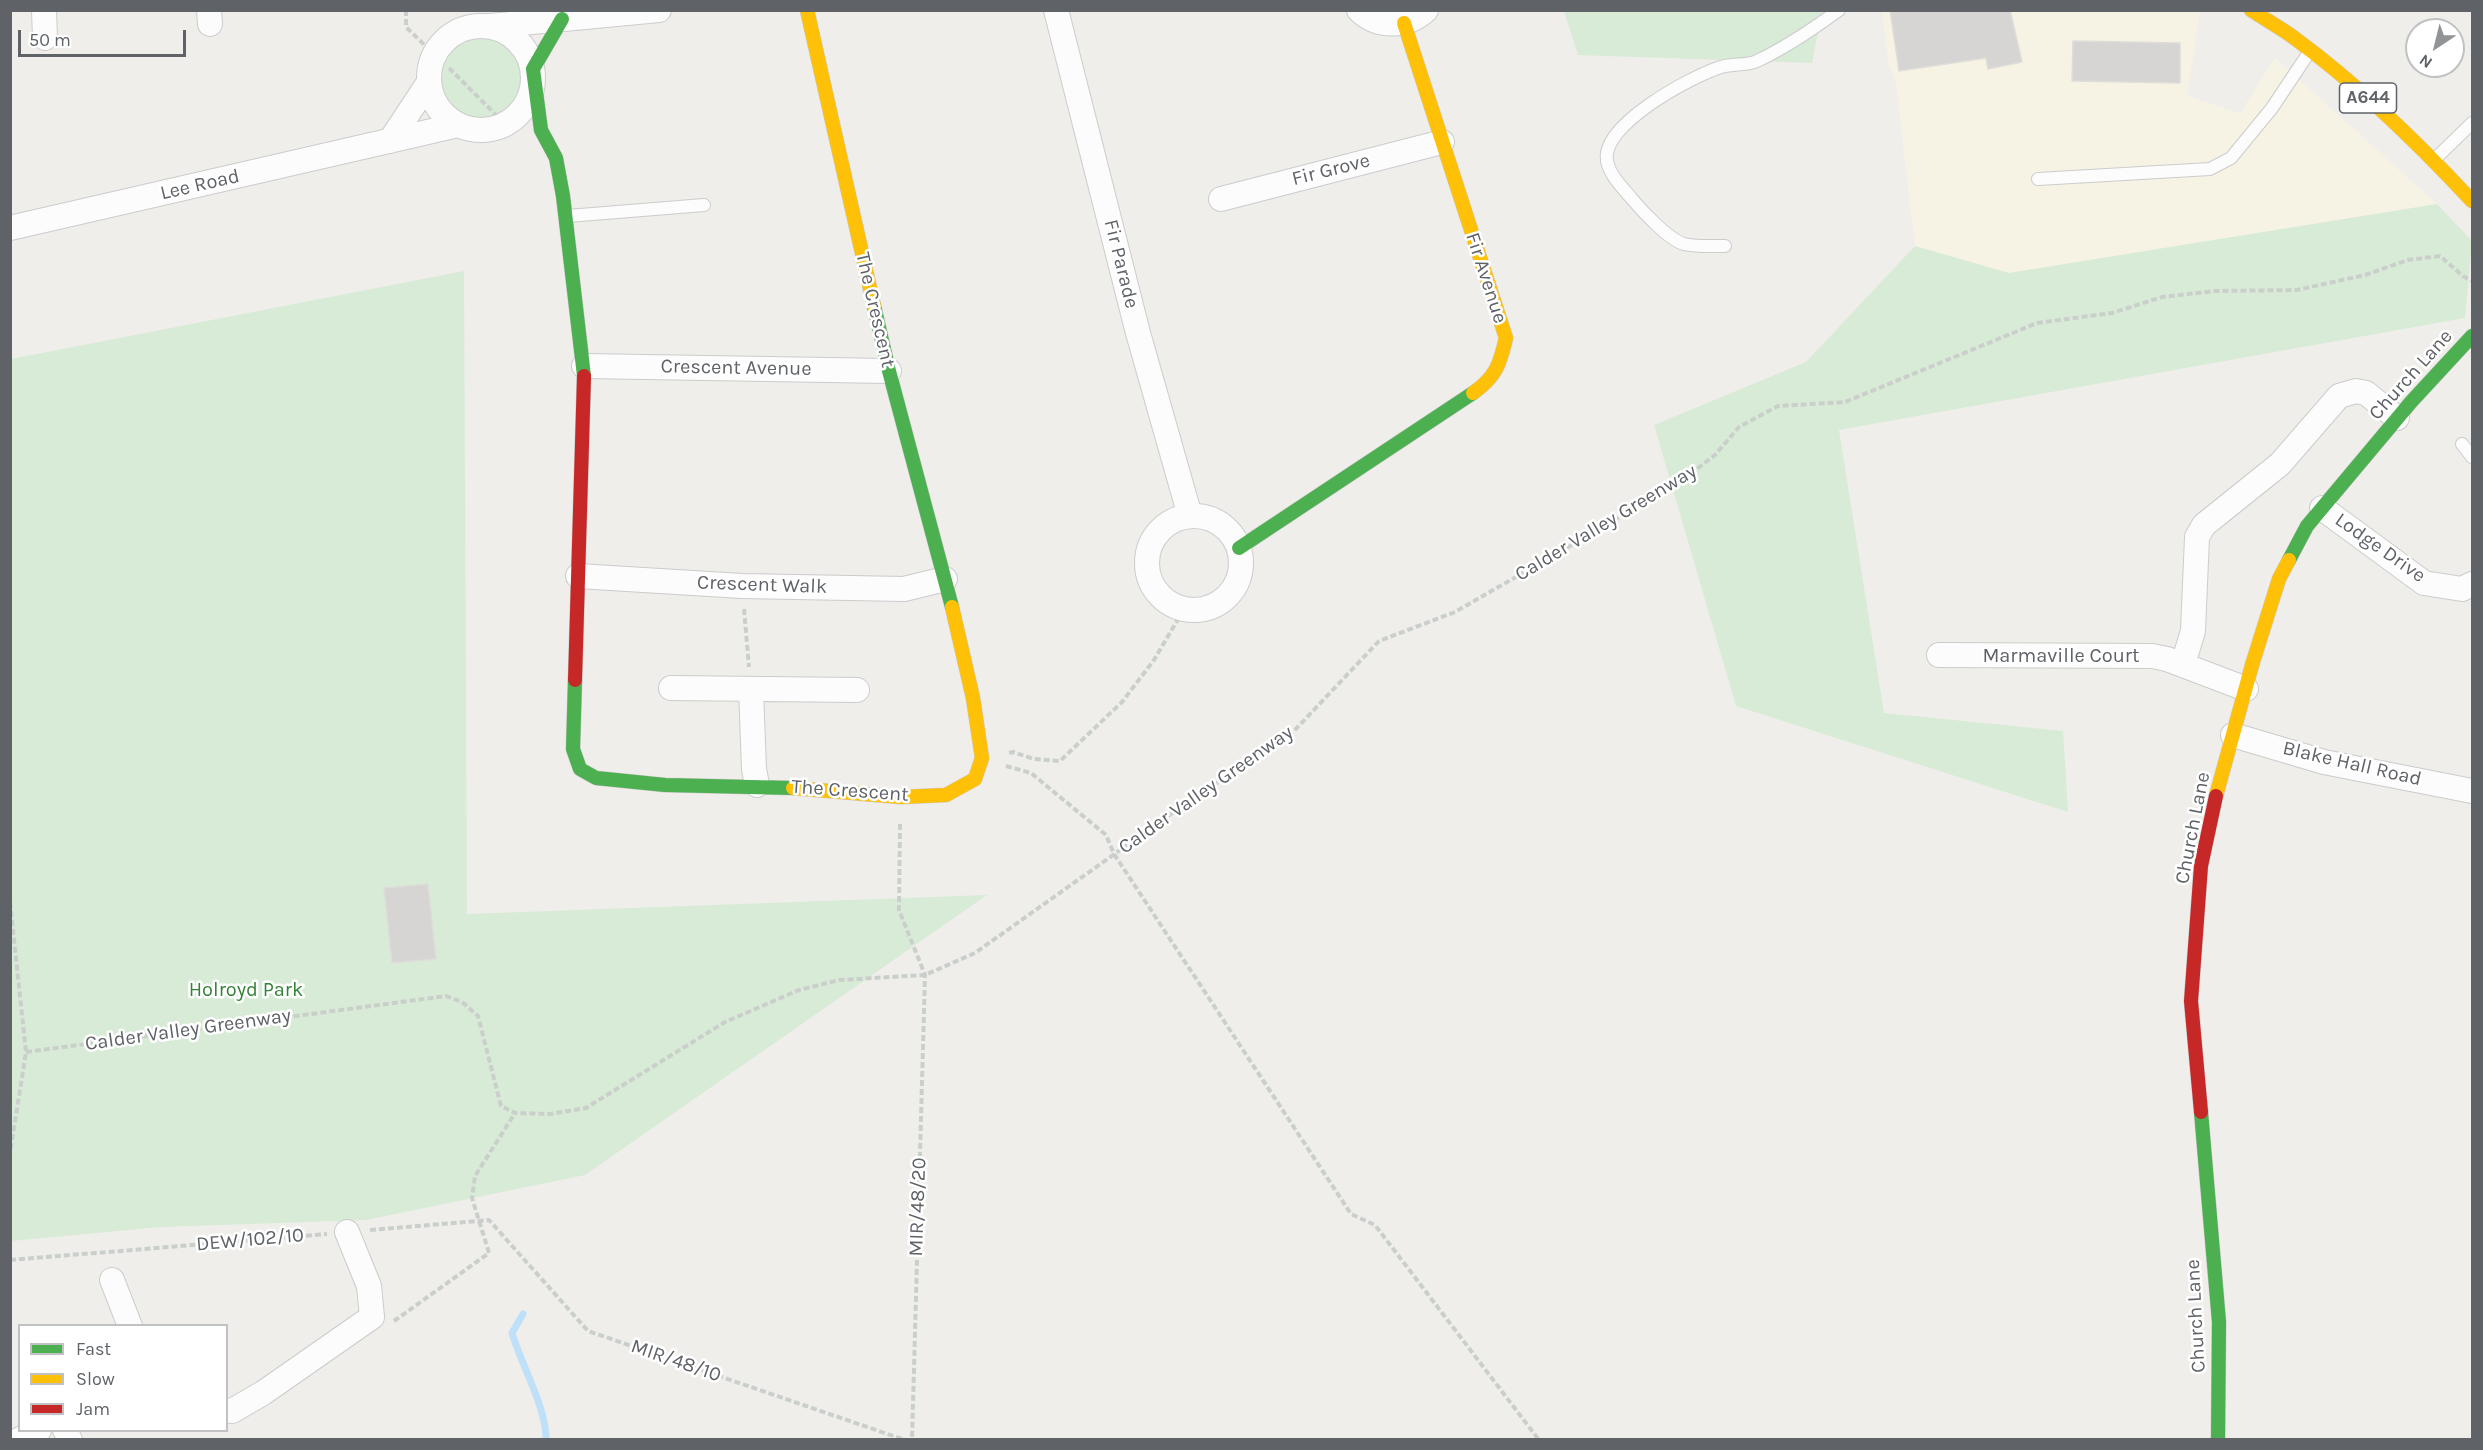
<!DOCTYPE html>
<style>
body{margin:0}
#map{position:relative;width:2483px;height:1450px;overflow:hidden;background:#efeeea;font-family:Karla,sans-serif}
canvas{display:block}
.frame{position:absolute;inset:0;border:12px solid #5f6368;pointer-events:none}
.legend{position:absolute;left:18px;top:1324px;width:210px;height:108px;box-sizing:border-box;background:#fff;border:2px solid #bfc1c3;margin:0;padding:8px 10px;list-style:none;font-size:18px;color:#5f6368}
.legend li{display:flex;align-items:center;gap:12px;height:30px}
.legend b{width:30px;border:2px solid #bfc1c3}
.north{position:absolute;left:2405px;top:18px;width:60px;height:60px;box-sizing:border-box;background:#fff;border:2px solid #bfc1c3;border-radius:50%;rotate:215deg;font-size:16px;font-weight:700;line-height:24px;text-align:center;color:#5f6368}
.north::after{content:'';display:block;margin:auto;width:21px;height:27px;background:#919496;clip-path:polygon(50% 0,100% 100%,50% 72%,0 100%)}
.scale{position:absolute;left:18px;top:30px;width:168px;height:27px;box-sizing:border-box;border:3px solid #5f6368;border-top:0;padding-left:8px;font-size:18px;line-height:21px;white-space:nowrap;color:#5f6368;-webkit-text-stroke:4px #fff;paint-order:stroke}
</style>
<div id="map">
<canvas width="2483" height="1450"></canvas>
<div class="frame"></div>
<ul class="legend">
<li><b style="height:8px;background:#4caf50"></b>Fast</li>
<li><b style="height:8px;background:#ffc107"></b>Slow</li>
<li><b style="height:8px;background:#c62828"></b>Jam</li>
</ul>
<div class="north">N</div>
<div class="scale">50 m</div>
</div>
<script>
const ctx = document.querySelector('canvas').getContext('2d');
ctx.lineJoin = 'round';
function paint(path, color) {
  ctx.fillStyle = color;
  ctx.fill(path, 'evenodd');
}
function stroke(path, color, width, dash) {
  ctx.strokeStyle = color;
  ctx.lineWidth = width;
  ctx.lineCap = dash ? 'butt' : 'round';
  ctx.setLineDash(dash || []);
  ctx.stroke(path);
}
function drawText(font, color, halo, rows, align = 'center') {
  ctx.font = font + ' Karla,sans-serif';
  ctx.lineWidth = 5;
  ctx.setLineDash([]);
  ctx.textBaseline = 'middle';
  ctx.strokeStyle = halo;
  ctx.fillStyle = color;
  for (const [text, x, y, turn = 0] of rows) {
    ctx.save();
    ctx.translate(x, y);
    ctx.rotate((+turn || 0) * Math.PI / 180);
    ctx.textAlign = isNaN(turn) ? turn : align;
    if (halo) ctx.strokeText(text, 0, 0);
    ctx.fillText(text, 0, 0);
    ctx.restore();
  }
}
paint(new Path2D(`
 M2191,10L2200,13L2187,96L2240,113L2275,58L2437,204L2009,273L1915,246L1896,83L1889,65L1882,11Z`), '#f7f3e4');
paint(new Path2D(`
 M1564,11H1822L1812,63L1578,55Z
 M429 78a51 51 0 1 1 102 0a51 51 0 1 1-102 0Z
 M2437,204L2472,241L2465,318L1839,430L1884,713L2063,731L2068,812L1736,706L1654,425L1806,362L1915,246L2009,273Z
 M464,271L467,914L987,895L585,1175L366,1220L161,1227L11,1241V359Z`), '#d8ebd6');
stroke(new Path2D(`
 M523,1314L512,1333C521,1364 547,1409 546,1440`), '#bfe0f9', 7);
const building = new Path2D(`
 M1890,10H2010L2022,62L1988,69L1986,58L1899,71Z
 M2073,41L2180,43V83L2072,81Z
 M428,884L436,959L392,963L384,888Z`);
paint(building, '#d6d5d3');
stroke(building, '#deddd9', 1.5);
const lane = new Path2D(`
 M2435,159L2472,123
 M2038,179L2210,169L2231,158L2272,108L2310,51
 M568,216L704,205
 M1725,246C1711,246 1696,247 1684,244C1669,240 1642,211 1632,199C1623,188 1610,176 1607,161C1600,125 1692,76 1721,67C1733,63 1747,66 1757,61C1785,48 1813,29 1839,10
 M2462,444L2472,457`);
const street = new Path2D(`
 M44,10L45,38
 M209,10L210,24
 M1056,10L1138,333L1190,516
 M1359,10C1378,29 1408,27 1426,10
 M490,26L659,10
 M429 78a52 52 0 1 1 104 0a52 52 0 1 1-104 0Z
 M390,141L429,82
 M1221,199L1442,142
 M10,228L458,125
 M584,366L889,371
 M2322,508L2424,583L2462,589L2472,584
 M1147 563a47 47 0 1 1 94 0a47 47 0 1 1-94 0Z
 M578,576L742,586L904,589L945,579
 M1939,655L2152,656L2167,659L2246,689
 M2183,664L2193,631L2197,537L2204,525L2280,464L2339,396L2356,391L2366,393L2397,418
 M671,688L857,690
 M751,689L754,769L757,785
 M2233,735L2324,762L2472,791
 M112,1280L130,1326
 M226,1410L232,1411L263,1393L372,1317L369,1286L347,1232
 M65,1430L70,1440
 M18,1440L39,1430`);
const fast = new Path2D(`
 M562,19L533,69L541,130L556,158L563,196L584,376
 M874,306L889,371L952,607
 M1239,548L1473,393
 M2289,560L2307,526L2411,402L2472,336
 M575,680L573,749L580,769L596,778L665,785L793,788
 M2201,1112L2219,1322L2218,1440`);
const slow = new Path2D(`
 M807,10L874,306
 M2251,10C2266,20 2283,29 2297,40C2361,87 2418,143 2472,201
 M1404,23L1506,338C1500,364 1496,377 1473,393
 M793,788L901,797L946,795L975,779L982,758L973,698L952,607
 M2216,796L2252,665L2279,579L2289,560`);
const jam = new Path2D(`
 M575,680L584,376
 M2201,1112L2191,1001L2201,866L2216,796`);
stroke(lane, '#cbcccc', 14);
stroke(street, '#cbcccc', 26);
stroke(fast, '#cacacb', 15);
stroke(slow, '#cacacb', 15);
stroke(jam, '#cacacb', 15);
stroke(new Path2D(`
 M406,10V27L441,61
 M449,68L506,125
 M744,609L749,667
 M1009,753L1013,752L1034,759L1060,761L1122,702L1154,660L1184,609
 M1006,766L1031,773L1106,835L1114,854L1351,1214L1375,1225L1539,1440
 M900,824L899,910L925,975L912,1440
 M10,902L26,1052L10,1153
 M26,1052L446,996L462,1002L478,1016L501,1106L515,1113L550,1114L586,1108L725,1022L799,990L839,980L925,975L975,953L1178,809L1293,732L1379,641L1455,612L1676,485L1715,455L1739,427L1778,406L1845,402L2037,323L2112,313L2162,297L2215,291L2297,290L2365,275L2408,260L2440,256L2463,276L2472,281
 M370,1230L489,1220L588,1331L905,1440
 M10,1260L327,1234
 M394,1321L489,1253L472,1198L475,1176L515,1113`), '#cacfcc', 4, [6, 3]);
stroke(lane, '#fdfcfc', 12);
stroke(street, '#fdfcfc', 24);
stroke(fast, '#4caf50', 14);
stroke(slow, '#ffc107', 14);
stroke(jam, '#c62828', 14);
for (const [x, y, w] of [
 [2368,98,57]
]) {
  const box = new Path2D();
  box.roundRect(x - w / 2, y - 15, w, 30, 4.5);
  ctx.fillStyle = '#fff';
  ctx.fill(box);
  stroke(box, '#5f6368', 1.5);
}
drawText('bold 18px', '#5f6368', null, [
 ["A644",2368,98]
]);
drawText('20px', '#5f6368', '#fff', [
 ["Fir Grove",1331,170,-14],
 ["Lee Road",200,185,-13],
 ["Fir Parade",1121,264,76],
 ["Fir Avenue",1486,278,72],
 ["The Crescent",875,310,77],
 ["Crescent Avenue",736,368,1],
 ["Church Lane",2411,375,-48],
 ["Calder Valley Greenway",1606,523,-31],
 ["Lodge Drive",2380,548,35],
 ["Crescent Walk",762,585,2],
 ["Marmaville Court",2061,656],
 ["Blake Hall Road",2352,764,13],
 ["Calder Valley Greenway",1206,790,-35],
 ["The Crescent",850,791,4],
 ["Church Lane",2193,828,-79],
 ["Calder Valley Greenway",188,1030,-8],
 ["MIR/48/20",918,1207,-88],
 ["DEW/102/10",250,1240,-5],
 ["Church Lane",2196,1316,-93],
 ["MIR/48/10",676,1361,19]
]);
drawText('20px', '#348238', '#fff', [
 ["Holroyd Park",246,990]
]);
</script>
